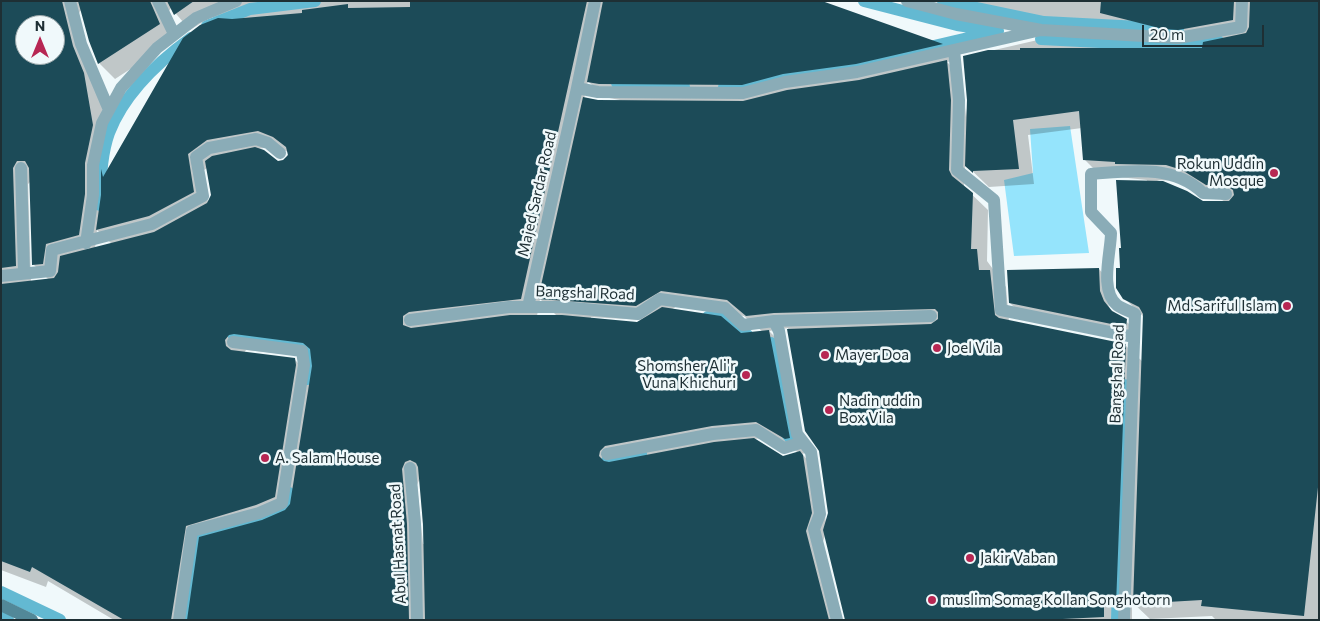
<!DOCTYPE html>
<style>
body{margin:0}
#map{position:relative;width:1320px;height:621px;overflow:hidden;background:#f0f9fb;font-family:Commissioner,sans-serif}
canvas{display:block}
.frame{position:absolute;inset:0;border:2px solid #1e2f34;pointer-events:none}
.north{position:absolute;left:15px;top:15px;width:50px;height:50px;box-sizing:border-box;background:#f0f9fb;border:1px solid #9ca8ab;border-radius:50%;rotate:0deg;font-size:14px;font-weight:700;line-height:20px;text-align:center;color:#1e2f34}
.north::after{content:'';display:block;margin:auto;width:18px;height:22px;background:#b72753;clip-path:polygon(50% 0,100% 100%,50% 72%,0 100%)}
.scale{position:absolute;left:1142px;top:25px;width:122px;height:22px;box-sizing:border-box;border:2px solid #1e2f34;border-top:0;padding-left:6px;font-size:15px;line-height:18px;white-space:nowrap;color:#1e2f34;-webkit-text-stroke:4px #f0f9fb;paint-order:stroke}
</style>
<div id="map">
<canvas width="1320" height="621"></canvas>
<div class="frame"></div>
<div class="north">N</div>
<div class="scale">20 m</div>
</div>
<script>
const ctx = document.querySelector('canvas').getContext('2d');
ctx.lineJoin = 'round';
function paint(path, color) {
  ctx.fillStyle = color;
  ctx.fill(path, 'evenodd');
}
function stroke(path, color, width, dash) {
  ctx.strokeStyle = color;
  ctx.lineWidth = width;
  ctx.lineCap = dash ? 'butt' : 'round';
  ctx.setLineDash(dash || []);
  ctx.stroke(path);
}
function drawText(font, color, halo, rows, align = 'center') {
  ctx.font = font + ' Commissioner,sans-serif';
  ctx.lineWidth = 5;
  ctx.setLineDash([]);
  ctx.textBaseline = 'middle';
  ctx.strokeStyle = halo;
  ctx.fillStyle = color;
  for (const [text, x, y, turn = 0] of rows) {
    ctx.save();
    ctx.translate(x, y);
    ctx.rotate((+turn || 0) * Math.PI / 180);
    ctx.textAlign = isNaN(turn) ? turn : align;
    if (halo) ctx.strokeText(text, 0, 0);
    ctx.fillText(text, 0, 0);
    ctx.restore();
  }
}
paint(new Path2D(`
 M1070,126L1089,253L1014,256L1004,180L1033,173L1030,129Z`), '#95e4fc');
paint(new Path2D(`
 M1,1H819L942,45L957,60L947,62L962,77L966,117L968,100L964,57L1042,39L1178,47L1187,45L1059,37L962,18L946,1H1319V620H1216L1212,616L1150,619L1132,602V620H846L825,535L821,548L840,620H114L48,581L46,587L1,570ZM171,8L190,30L212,16L216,20L105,175L102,171L109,142L100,90L77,20L80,11L82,10L99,63L115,79L175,40L165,17ZM25,25H55V55H25ZM588,81L604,97L620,100L598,101L584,99ZM1082,128L1084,159L1100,175L1147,180L1122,249L1121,269L1124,298L1144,317L1143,362L1125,345L1009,321L1006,287L987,261L988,210L964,187L965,164L989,187L1034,184L1028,135ZM275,146L288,152L287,160L278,162L258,149ZM207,168L212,195L208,203L204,170ZM1157,180L1183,181L1199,186L1227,203L1202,202L1186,192ZM31,181L33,264L49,280L31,282L28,184ZM97,230L112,244L95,249ZM540,299L557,316H537ZM677,306L744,316L763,332L740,334L671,310ZM591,317L643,320L638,323L591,319ZM788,328L806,430L820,450L829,513L826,523L819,472L802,454L805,453L785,347L769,331ZM246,350L312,357V377L294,359L244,353ZM773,437L799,453L782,457L753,439ZM420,478L424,544H423L417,485Z
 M1099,269L1105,276L1106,299L1110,309L1133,327L1132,333L1016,309L1010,303Z`), '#0003');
stroke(new Path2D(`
 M864,1L957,25L991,30
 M943,1L1044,22L1178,29
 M207,26L250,9L315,1
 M1041,39L1179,46L1218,41
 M617,83L684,87
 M724,87H739L784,74L857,64L998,31
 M100,205C100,181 101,155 109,133C124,94 158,62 191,38
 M708,317L726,319L743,336L747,335
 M233,334L307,347L311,360L308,379
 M771,343L783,393L788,435L794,442
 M607,461L641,454
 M1,592L60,620
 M1,617L8,620
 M186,620L198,537L286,508L289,493
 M1117,620L1124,385`), '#63b9d2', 12);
paint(new Path2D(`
 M1,1H62L73,46L84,73L93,125L85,163V194L79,235L46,244L43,264L32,265L29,168L25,161H17L13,168L16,266L1,268ZM25,25H55V55H25Z
 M78,1H150L160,24L98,64L89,41Z
 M167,1H194L174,15Z
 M440,1H587L521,299L409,312L403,316V325L411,328L510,315H562L637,322L662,307L721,316L741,333L769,330L790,438L785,439L756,422L712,426L605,446L600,451L599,456L604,461L609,462L714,442L754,438L783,456L800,451L803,455L812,513L806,531L829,620H425L423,524L418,467L416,463L410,460L405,462L402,469L407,524L409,620H187L199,537L262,520L285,510L290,504L312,366L310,349L303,343L234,334L229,335L225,340L226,346L231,350L295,358L296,365L275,497L256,505L186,526L171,620H124L32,567L30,572L1,561V284L54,278L58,272L60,256L154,232L207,203L211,195L205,161L212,156L255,147L264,150L278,161L283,160L288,155L286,147L273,137L258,131L207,140L188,154L194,192L149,216L96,230L101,195V169L103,177L183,38L200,25L218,18L232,19L302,13V10L348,4V8L410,7V2Z
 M603,1H822L943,44L856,64L783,74L742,85L599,84L587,82Z
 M1101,1H1234L1233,20L1178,30L1163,29L1100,13Z
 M1250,1H1319V478L1304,616L1201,606L1202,600L1133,604L1143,314L1139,307L1123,299L1116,288V268H1120L1119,248H1121L1116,180L1163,181L1187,191L1203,201H1229L1234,195L1233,190L1227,186L1206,185L1182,170L1166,165L1115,164V162L1083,160L1079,111L1013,120L1019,169L973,171V173L965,166L967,100L963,56L988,50H1020V48H1202L1203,42L1246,33L1249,27Z
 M947,60L951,100L949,170L952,176L973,193L971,249H977L979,270H990L995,315L999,318L1126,344L1116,605H1104V617L1042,620H845L823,530L828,513L819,451L805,431L787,329L931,324L938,319V312L935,309L774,313L746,316L727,300L661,291L636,306L538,299L583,97L598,100L743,101L787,90L859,80Z
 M1099,268L1100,291L1104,301L1112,311L1127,319L1126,327L1009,303L1007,270Z`), '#1c4b58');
stroke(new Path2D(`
 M70,1L81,44L109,110
 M158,1L174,34
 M595,1L577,88L598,92L743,93L785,82L857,72L1041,30
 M907,1L956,14L1041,30L1178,38L1241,27L1242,1
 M954,50L959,100L957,170L994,200L1001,310L1134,337
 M21,168L24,272
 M86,243L93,195V165L102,123L121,88L157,48L196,18L236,1
 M1,276L50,271L52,250L152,224L203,196L196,157L209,148L256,139L268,143L280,153
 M528,307L577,88
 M410,320L509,307H562L638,314L660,299L725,308L743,325L774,321L779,331L797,434L811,452L820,514L814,529L837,620
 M774,321L931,316
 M607,454L713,434L756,430L784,448L803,442
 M410,468L415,524L417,620
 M179,620L192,531L259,513L282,503L304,365L302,351L233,342
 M1124,620L1135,314C1130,311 1122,309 1117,305C1099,290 1111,252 1111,233L1091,212V174C1130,171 1173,164 1203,193L1226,194`), '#8aacb7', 12);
stroke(new Path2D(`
 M1,605L32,620`), '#528898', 12);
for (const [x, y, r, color] of [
 [1274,173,5,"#b72753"],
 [1287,306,5,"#b72753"],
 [937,348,5,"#b72753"],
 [825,355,5,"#b72753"],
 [746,375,5,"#b72753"],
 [829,410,5,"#b72753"],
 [265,458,5,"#b72753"],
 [970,558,5,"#b72753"],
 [932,600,5,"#b72753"]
]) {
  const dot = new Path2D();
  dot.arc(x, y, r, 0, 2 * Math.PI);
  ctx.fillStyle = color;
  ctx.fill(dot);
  stroke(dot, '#f0f9fb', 2);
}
drawText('15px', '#1e2f34', '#f0f9fb', [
 ["Rokun Uddin",1264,164,"right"],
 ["Mosque",1264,181,"right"],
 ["Md.Sariful Islam",1277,306,"right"],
 ["Joel Vila",947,348],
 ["Mayer Doa",835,355],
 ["Shomsher Ali'r",736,366,"right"],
 ["Vuna Khichuri",736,383,"right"],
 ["Nadin uddin",839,401],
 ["Box Vila",839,418],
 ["A. Salam House",275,458],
 ["Jakir Vaban",980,558],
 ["muslim Somag Kollan Songhotorn",942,600]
], 'left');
drawText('15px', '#1e2f34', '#f0f9fb', [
 ["Majed Sardar Road",537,194,-77],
 ["Bangshal Road",585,293,2],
 ["Bangshal Road",1117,374,-88],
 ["Abul Hasnat Road",398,544,-93]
]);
</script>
